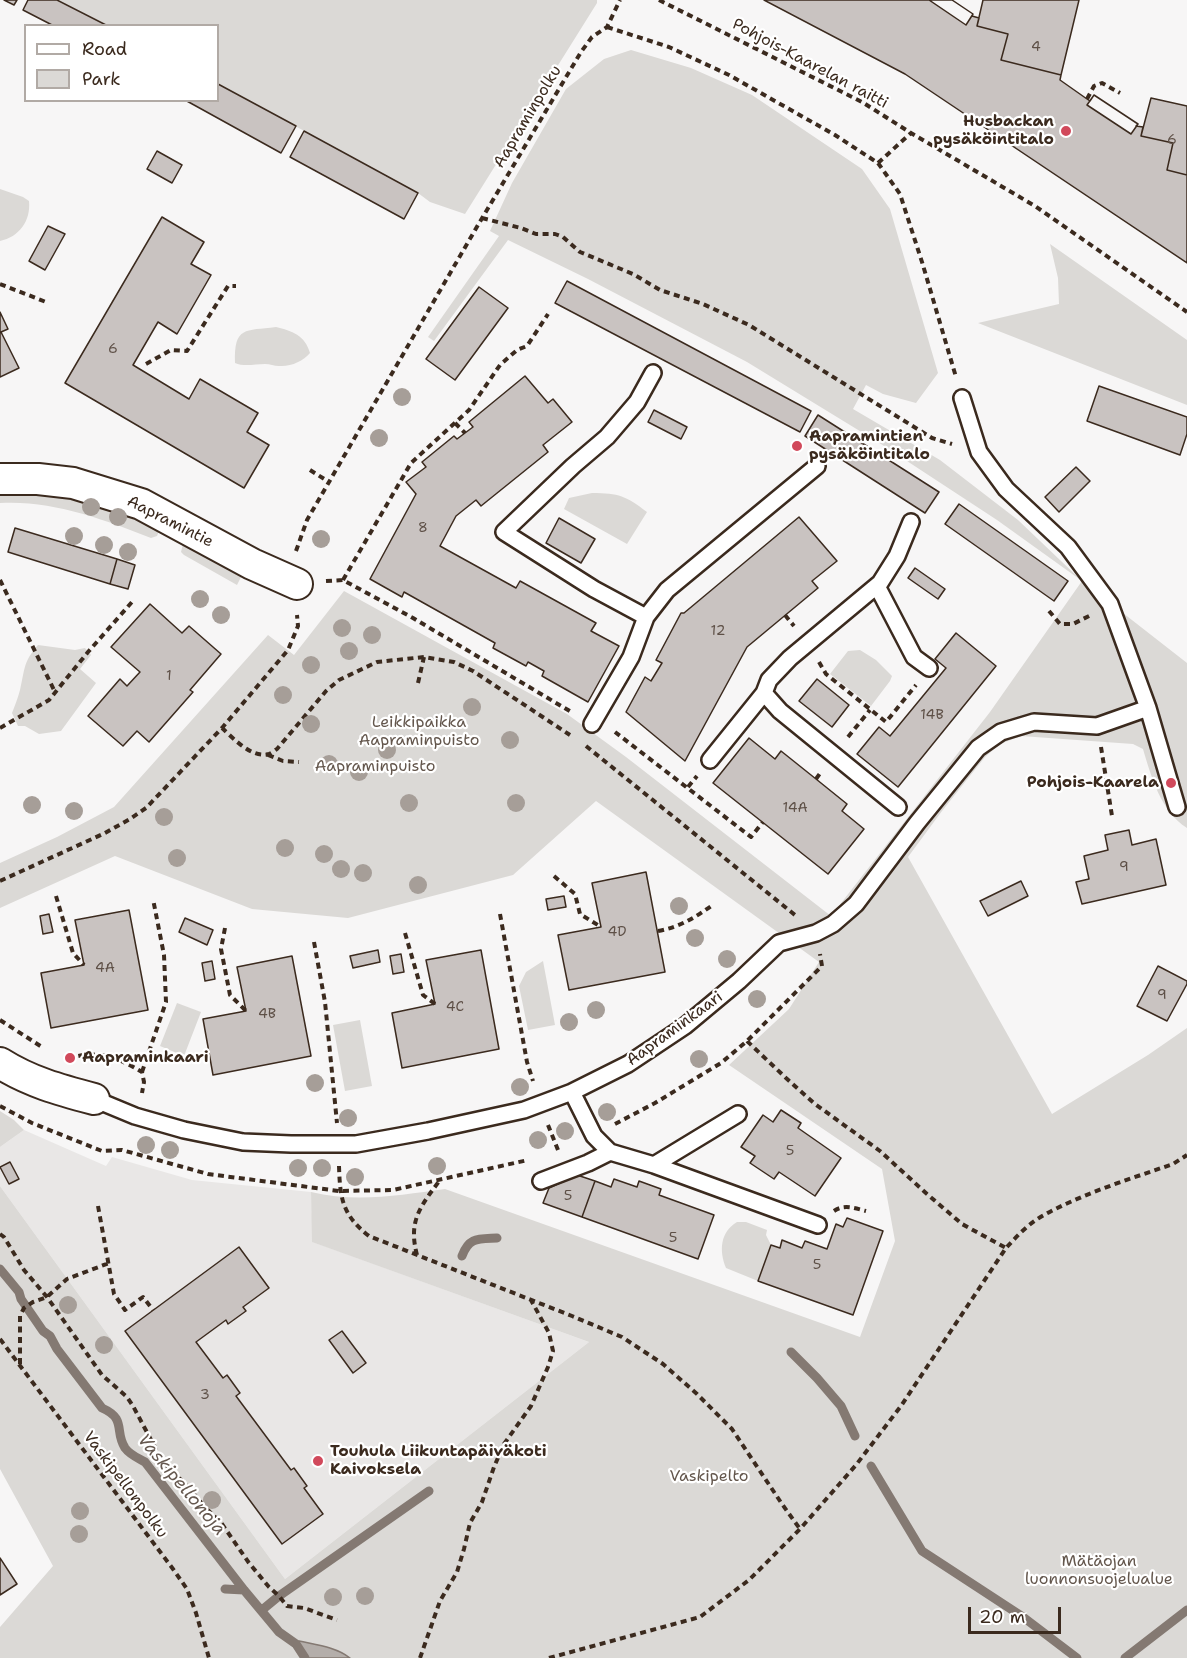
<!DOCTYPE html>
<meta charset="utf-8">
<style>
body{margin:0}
#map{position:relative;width:1187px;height:1658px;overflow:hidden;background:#f7f6f6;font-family:"Shantell Sans",sans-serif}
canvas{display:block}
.legend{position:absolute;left:24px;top:24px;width:195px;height:78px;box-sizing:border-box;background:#fff;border:2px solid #b1aaa5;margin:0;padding:8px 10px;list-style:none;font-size:18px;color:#3b2a1e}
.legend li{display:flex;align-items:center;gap:12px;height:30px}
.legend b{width:30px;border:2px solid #b1aaa5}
.scale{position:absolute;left:968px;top:1607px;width:93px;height:27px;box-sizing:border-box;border:3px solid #3b2a1e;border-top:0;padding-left:8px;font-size:18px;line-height:21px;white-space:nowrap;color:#3b2a1e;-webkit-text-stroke:4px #fff;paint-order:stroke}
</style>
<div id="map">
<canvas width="1187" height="1658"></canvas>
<ul class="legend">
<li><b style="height:8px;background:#fff"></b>Road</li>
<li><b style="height:16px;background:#dbd9d6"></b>Park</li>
</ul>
<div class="scale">20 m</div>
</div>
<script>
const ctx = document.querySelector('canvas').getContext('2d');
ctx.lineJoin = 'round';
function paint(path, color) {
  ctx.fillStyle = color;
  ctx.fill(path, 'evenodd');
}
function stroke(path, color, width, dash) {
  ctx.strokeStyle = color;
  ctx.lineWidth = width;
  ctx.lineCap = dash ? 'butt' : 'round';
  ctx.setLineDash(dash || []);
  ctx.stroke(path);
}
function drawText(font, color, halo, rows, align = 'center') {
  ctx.font = font + ' "Shantell Sans",sans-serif';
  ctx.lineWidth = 4.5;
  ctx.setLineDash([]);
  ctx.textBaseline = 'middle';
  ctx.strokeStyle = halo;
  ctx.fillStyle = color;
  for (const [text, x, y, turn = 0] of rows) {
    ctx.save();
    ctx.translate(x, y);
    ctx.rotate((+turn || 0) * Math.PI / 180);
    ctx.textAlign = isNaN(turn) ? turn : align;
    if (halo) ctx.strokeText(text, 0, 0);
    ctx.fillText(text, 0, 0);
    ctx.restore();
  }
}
paint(new Path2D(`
 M24,1130L106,1166L112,1157L192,1180L311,1192L313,1242L589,1342L285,1579L0,1186V1147Z`), '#e9e7e6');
paint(new Path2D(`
 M57,0H597V3L465,214L430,202L418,193L218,84V26L108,25Z
 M631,50L691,68L752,95L862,169L890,209L938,373L916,403L883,394L866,385L853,409L940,460L1018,520L1082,581L1187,663V828C1161,812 1151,776 1143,749L1133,744L1021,736L1000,744L985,757L942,811L908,857L1052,1114L1148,1055L1187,1028V1658H0V1627L53,1566L0,1469V1186L285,1579L589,1342L312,1242L311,1192C356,1203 401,1195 445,1189L860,1337L895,1241L882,1169L729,1065L789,1009L819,962L596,801L513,875L348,918L252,909L115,856L0,908V863L57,837L114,807L268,635L294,655L344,591L567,714L626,757L831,916L990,712L1082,581L997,520L881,444L747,362L588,279L508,240L434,341L428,337L499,236L490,231L512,183L566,89L604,59Z
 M0,189L23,197L29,201C31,221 19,237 0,241Z
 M1050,244L1187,340V405L978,323L1059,304L1058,278Z
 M276,327C292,331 305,335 310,353C303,361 291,367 279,366C274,366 270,364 265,364C255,364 244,367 235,363C234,326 245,331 276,327Z
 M16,492C43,496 72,498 99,505C120,511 139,522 159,531L157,536L151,538C103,519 52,500 0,503V493Z
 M592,493C619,493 626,496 647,512L627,544L564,509L569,498Z
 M183,544L241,577L237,585L184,555L181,552Z
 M38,645L75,650L85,648L91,655L80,669L96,683L61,731L39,734L25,726H18L12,713C15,705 18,698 20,690C25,669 23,662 38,645Z
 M860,650L876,660L892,676L890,681L871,706L830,674L848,651Z
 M543,961L555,1025L528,1030L519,986L526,972Z
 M177,1003L201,1012L184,1056L160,1046Z
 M360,1020L372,1086L345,1091L333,1025Z
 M0,1111L14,1120L24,1130L0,1147Z
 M737,1222H746L767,1230L766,1235L771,1245L758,1281L726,1268C719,1251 720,1232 737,1222Z`), '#dbd9d6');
const water = new Path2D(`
 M299,1641C317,1645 336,1647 350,1658H301L296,1644Z`);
paint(water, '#b4aeaa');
stroke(water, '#847972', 1.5);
stroke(new Path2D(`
 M462,1256C469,1237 478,1239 497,1238
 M0,1269L19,1292L21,1299L43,1331L50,1336L57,1349L102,1408C127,1419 114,1431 125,1448C130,1455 138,1458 145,1462L244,1590L279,1632L296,1644L305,1658
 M791,1352L817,1378L841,1406L855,1436
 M871,1466L922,1551L1023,1617L1077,1658
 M225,1589L244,1590
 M262,1610L279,1596L429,1491
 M1125,1658L1187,1610`), '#847972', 9);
const building = new Path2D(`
 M4,0H17L14,5Z
 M28,0H57L108,26H54L23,10Z
 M764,0H952L973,14L972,16L979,18L977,26L1008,34L1001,60L1061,75L1060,80L1087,99L1090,101L1094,95L1138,124L1136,126L1143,127L1141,136L1173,143L1167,170L1187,175V263L905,74Z
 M929,0H952L973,14L966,25Z
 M983,0H1079L1061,75L1001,60L1008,34L977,26Z
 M218,84L296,126L281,153L185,100H218Z
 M1094,95L1138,124L1131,134L1087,105Z
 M1151,98L1187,106V175L1167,170L1173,143L1141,136Z
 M304,131L418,193L404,219L290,157Z
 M157,151L182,165L172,183L147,169Z
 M162,217L204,242L191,264L211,275L177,334L158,322L133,365L189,399L200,379L258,413L247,432L269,445L244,488L65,383Z
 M48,226L65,234L45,270L29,261Z
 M567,281L811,411L800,432L555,303Z
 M479,287L508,308L455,380L426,359Z
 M0,312L8,329L1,332L19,368L0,377Z
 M525,376L548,403L553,399L572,422L543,445L548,452L481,506L476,500L456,516L440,546L516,588L520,581L596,623L591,631L619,646L588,702L542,676L544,671L528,662L526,666L493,648L495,643L404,592L402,597L370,579L416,494L406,482L426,467L422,462L454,436L457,439L473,427L469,422Z
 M1099,386L1187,417V434L1180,455L1087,421Z
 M654,410L687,427L681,439L648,422Z
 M818,415L939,492L925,513L805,436Z
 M1076,467L1090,481L1059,512L1045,497Z
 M959,504L1068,581L1054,601L945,524Z
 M799,517L837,561L812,581L818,588L747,647L685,761L626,712L645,677L651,681L662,663L656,660L681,613H684Z
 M559,518L595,539L581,563L546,543Z
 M15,528L117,559L110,584L8,552Z
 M117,559L135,565L128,589L110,584Z
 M915,568L945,589L938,599L908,578Z
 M150,604L182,633L189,626L221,654L190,690L193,692L149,742L137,731L123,746L88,716L120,679L127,686L140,672L111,647Z
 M956,633L996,666L898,787L857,754L879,727L890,736L946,668L935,659Z
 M817,679L849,705L832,727L799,701Z
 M749,738L775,759L781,751L816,779L847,804L842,811L864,829L828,874L713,783Z
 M1129,830L1132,845L1156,839L1166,885L1082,904L1076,882L1089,879L1084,856L1108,850L1105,835Z
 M646,872L665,972L569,990L558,935L601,927L592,883Z
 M1021,881L1028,896L988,916L980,901Z
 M564,896L566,907L548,910L546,899Z
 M129,910L148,1010L51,1028L41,973L84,965L75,920Z
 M49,914L53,932L43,934L40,916Z
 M185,918L213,930L207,945L179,932Z
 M378,950L380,962L353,968L350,956Z
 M481,950L499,1049L402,1068L392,1013L435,1004L426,960Z
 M401,954L404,972L393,974L390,956Z
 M292,956L311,1056L213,1075L203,1019L246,1011L237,967Z
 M212,961L215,979L205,981L202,963Z
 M1158,966L1187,981V984L1167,1021L1137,1006Z
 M781,1110L801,1123L798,1128L841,1158L815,1196L779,1172L774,1179L750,1163L755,1156L741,1147L763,1115L773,1122Z
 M10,1162L19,1179L9,1184L0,1167Z
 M577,1175L595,1181L582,1217L543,1203L549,1188Z
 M614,1179L637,1187L639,1181L661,1189L659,1195L714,1215L698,1259L582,1217L595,1181L611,1187Z
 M847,1218L883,1231L853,1315L758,1281L771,1245L780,1248L782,1240L802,1248L805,1241L827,1249L836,1224L843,1227Z
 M239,1247L269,1288L243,1307L246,1311L228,1324L226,1320L196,1342L223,1378L227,1375L240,1393L236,1396L291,1470L294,1468L307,1486L304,1488L323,1514L282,1544L125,1331Z
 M342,1331L366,1363L353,1373L329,1340Z
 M0,1558L17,1584L0,1595Z`);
paint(building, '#c9c3c1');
stroke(building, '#3b2a1e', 1.5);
const lane = new Path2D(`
 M962,398L979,452L1006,489L1068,547L1110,604L1148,708L1177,807
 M877,586L914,657L929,668
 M646,617L594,589L504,532L573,466L607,437L637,402L653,373
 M764,693L780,711L898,807
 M592,724L631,657L646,617L667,590L817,466
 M710,760L764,693L769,680L790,658L880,583L897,556L911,522
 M572,1092L594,1136L610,1152L654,1165L818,1225
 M94,1099L135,1116L184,1130L243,1142L291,1144H356L428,1131L524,1110L572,1092L628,1064L685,1026L739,981L779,943L816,933L833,924L856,904L917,823L978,748L1001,732L1034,722L1097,726L1148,708
 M654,1165L738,1114
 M541,1181L588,1163L610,1152`);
const street = new Path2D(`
 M0,479H38L73,483L141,504L252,564L297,584
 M0,1063C30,1082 60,1090 94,1099`);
stroke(lane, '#3b2a1e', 20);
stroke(street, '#3b2a1e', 34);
stroke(new Path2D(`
 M659,0L862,102L911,133L1035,206L1187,312
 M607,27L669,47L729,75L835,135L878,163L900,194L922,262L956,377
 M1087,99L1094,86L1102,83L1120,93
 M878,163L911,133
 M482,218L521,228L536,234H555L563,237L580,252L633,274L660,290L703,304L749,325L932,438L952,444
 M0,284L46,302
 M146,364L171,350L187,351L228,286H236
 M455,423L465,433
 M310,470L329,482
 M296,551L307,520L478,225L581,52L592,37L607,27L620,0
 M0,580L55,692
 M343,580L411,463L469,410L500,365L517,350L527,346L548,314
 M326,581L343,580L413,618L573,713
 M1049,611L1060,624H1073L1091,615
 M785,615L794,626
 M819,662L826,674L886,722L916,685
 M418,683L424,657
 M0,728L49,700L88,652L132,602
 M222,728C233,738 252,759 269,754C272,753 275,750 277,749L326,691L339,680L377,662L424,657L454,662L473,671L570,735
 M615,732L751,837L763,822
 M848,737L870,710
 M586,746L795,915
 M1101,747L1112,816
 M268,755L283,761L299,762
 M816,779L821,772
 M688,787L697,776
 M554,876L575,894L580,914L601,927
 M0,881L105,833L130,819L146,808L222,728L288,650L298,626L297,615
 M56,896L73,953L84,965
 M500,914L527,1062L533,1081
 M225,928L221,949L230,995L246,1011
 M658,931C680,927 696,917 714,904
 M405,933L423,995L435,1004
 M314,942L325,1002L337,1123
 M0,1020L42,1047
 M747,1041L786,1078L815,1104L880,1151L927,1194L962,1224L1006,1248
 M68,1058C74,1057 81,1055 87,1055C107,1052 125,1062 142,1072L144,1082L142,1093
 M142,1072L166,1002L164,955L153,899
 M0,1106L32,1123L102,1151L122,1150L208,1174L339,1191L393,1190L528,1160
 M615,1124L655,1103L721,1063L747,1041L822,966L820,954
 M548,1125L558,1150
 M339,1166C340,1198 342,1215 369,1236L572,1316L622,1337L663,1364L697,1394L732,1429L782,1504L800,1529
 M98,1206L114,1294L125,1310L143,1297L153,1310
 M834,1211C844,1204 854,1208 866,1211
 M0,1234L4,1237L24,1270L47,1297L102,1375L127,1397L133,1406L158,1453L172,1473L184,1482L204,1506L222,1524L249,1563L269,1587L279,1596L287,1606L304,1608L337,1620
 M417,1255C408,1221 420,1207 440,1180
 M0,1339L173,1569L187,1589L196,1613L209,1658
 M20,1364V1316L24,1308L33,1302L47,1297L67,1279L109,1263
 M420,1658L440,1601L457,1572L464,1549L470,1523L482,1502L494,1467L504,1444L531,1406L548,1367L553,1351L549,1333L531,1300
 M549,1658L700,1617L749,1580L800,1529L856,1465L901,1406L1006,1248C1017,1236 1029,1223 1044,1215C1084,1193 1130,1179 1173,1164L1187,1155`), '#3b2a1e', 4, [6, 4.5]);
stroke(lane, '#fff', 15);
stroke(street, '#fff', 30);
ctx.fillStyle = '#a69e98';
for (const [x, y] of [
 [402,397],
 [379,438],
 [91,507],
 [118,517],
 [74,536],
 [321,539],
 [104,545],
 [128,552],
 [200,599],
 [221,615],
 [342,628],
 [372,635],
 [349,651],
 [311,665],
 [283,695],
 [472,707],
 [311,724],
 [510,740],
 [387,750],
 [329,764],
 [359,772],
 [409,803],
 [516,803],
 [32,805],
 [74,811],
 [164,817],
 [285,848],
 [324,854],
 [177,858],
 [341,869],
 [363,873],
 [418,885],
 [679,906],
 [695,938],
 [727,959],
 [757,999],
 [596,1010],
 [569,1022],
 [699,1059],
 [315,1083],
 [520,1087],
 [607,1112],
 [348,1118],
 [565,1131],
 [538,1140],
 [146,1145],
 [170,1150],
 [437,1166],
 [298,1168],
 [322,1168],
 [355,1177],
 [68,1305],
 [104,1345],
 [212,1500],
 [80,1511],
 [79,1534],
 [365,1596],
 [333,1597]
]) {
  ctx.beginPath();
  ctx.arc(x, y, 9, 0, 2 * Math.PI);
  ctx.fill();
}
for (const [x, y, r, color] of [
 [1066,131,6,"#d1495b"],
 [797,446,6,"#d1495b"],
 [1171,783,6,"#d1495b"],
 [70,1058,6,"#d1495b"],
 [318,1461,6,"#d1495b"]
]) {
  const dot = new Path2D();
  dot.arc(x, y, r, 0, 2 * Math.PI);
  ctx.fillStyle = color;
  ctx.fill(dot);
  stroke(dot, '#fff', 2);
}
drawText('14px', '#5e5047', null, [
 ["4",1036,47],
 ["6",1172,140],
 ["6",113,349],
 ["8",423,528],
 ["12",718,631],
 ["1",169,676],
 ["14B",932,715],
 ["14A",795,808],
 ["9",1124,867],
 ["4D",617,932],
 ["4A",105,968],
 ["9",1162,995],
 ["4C",455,1007],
 ["4B",267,1014],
 ["5",790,1151],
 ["5",568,1196],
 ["5",673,1238],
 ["5",817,1265],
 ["3",205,1395]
]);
drawText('16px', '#3b2a1e', '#fff', [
 ["Pohjois-Kaarelan raitti",810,64,28],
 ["Aapraminpolku",528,117,-59],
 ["Aapramintie",170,522,27],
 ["Aapraminkaari",675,1029,-36],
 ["Vaskipellonpolku",125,1485,53]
]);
drawText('bold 16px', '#3b2a1e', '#fff', [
 ["Husbackan",1054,122,"right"],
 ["pysäköintitalo",1054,140,"right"],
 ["Aapramintien",809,437],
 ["pysäköintitalo",809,455],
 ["Pohjois-Kaarela",1159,783,"right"],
 ["Aapraminkaari",82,1058],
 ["Touhula Liikuntapäiväkoti",330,1452],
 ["Kaivoksela",330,1470]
], 'left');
drawText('16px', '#63564c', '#fff', [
 ["Leikkipaikka",419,723],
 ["Aapraminpuisto",419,741],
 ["Aapraminpuisto",375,767],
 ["Vaskipelto",709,1477],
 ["Mätäojan",1099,1562],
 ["luonnonsuojelualue",1099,1580]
]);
drawText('italic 18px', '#65584f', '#fff', [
 ["Vaskipellonoja",181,1485,50]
]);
</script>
